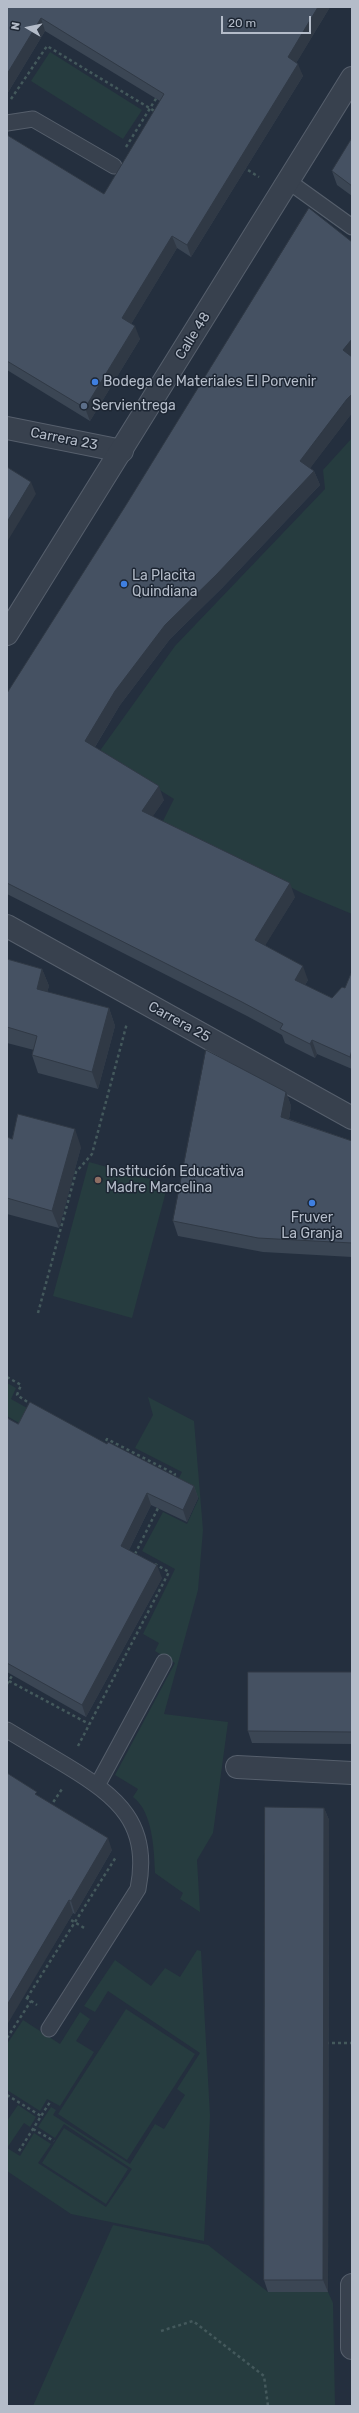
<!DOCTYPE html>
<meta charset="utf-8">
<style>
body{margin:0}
#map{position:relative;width:359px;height:2413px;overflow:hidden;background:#242f3e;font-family:Rubik,sans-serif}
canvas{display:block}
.frame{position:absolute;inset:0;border:8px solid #b4bcc9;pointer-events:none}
.north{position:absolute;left:8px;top:8px;width:40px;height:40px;-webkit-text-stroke:3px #1d2633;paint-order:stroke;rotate:279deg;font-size:11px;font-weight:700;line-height:16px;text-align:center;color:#b4bcc9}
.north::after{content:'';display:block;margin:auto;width:14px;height:18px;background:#b4bcc9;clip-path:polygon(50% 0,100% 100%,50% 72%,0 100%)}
.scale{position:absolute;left:221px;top:16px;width:90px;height:18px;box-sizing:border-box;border:2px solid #b4bcc9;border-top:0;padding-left:5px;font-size:12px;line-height:14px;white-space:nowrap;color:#b4bcc9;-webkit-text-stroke:3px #1d2633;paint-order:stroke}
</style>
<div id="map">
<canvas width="359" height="2413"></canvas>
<div class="frame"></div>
<div class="north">N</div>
<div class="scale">20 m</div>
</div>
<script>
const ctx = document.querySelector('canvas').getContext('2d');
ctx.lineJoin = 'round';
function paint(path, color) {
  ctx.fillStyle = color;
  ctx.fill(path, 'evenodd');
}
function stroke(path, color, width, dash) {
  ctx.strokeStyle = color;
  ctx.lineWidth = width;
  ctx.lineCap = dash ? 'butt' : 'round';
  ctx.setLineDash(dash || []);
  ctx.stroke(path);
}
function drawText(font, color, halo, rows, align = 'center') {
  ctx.font = font + ' Rubik,sans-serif';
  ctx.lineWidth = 3;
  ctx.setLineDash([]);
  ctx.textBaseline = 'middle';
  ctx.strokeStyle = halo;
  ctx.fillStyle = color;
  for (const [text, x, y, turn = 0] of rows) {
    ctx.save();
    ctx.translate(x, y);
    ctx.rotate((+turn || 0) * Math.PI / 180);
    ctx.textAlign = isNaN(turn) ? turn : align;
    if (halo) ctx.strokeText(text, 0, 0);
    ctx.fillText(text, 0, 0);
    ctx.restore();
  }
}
paint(new Path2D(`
 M50,52L142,110L123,139L31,81Z
 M352,438V914L304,894L162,823L174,799L99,752L175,646L325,489L323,470Z
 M89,1162L168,1184L132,1318L53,1296Z
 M7,1383L16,1388L11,1399L27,1408L19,1423L7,1416Z
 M148,1397L194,1421L203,1530L198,1590L164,1714L228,1722L213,1833L197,1860L200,1912L180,1899L183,1893L155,1873C154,1850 153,1812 133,1797L138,1789L115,1775L175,1663L155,1651L159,1643L143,1634L175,1569L142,1551L163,1512L187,1524L199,1498L175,1486L182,1472L135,1448L153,1415Z
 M197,1950L201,1951L210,2116L204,2241L71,2214L7,2171V2121L18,2105L36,2117L30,2127L24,2123L7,2148L20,2156L34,2133L51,2144L38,2163L106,2207L132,2169L64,2124L55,2138L38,2127L51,2107L56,2110L53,2115L130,2164L155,2124L164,2129L185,2095L177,2089L200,2053L108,1991L95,2012L84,2006L115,1960L151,1986L165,1968L180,1977Z
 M126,2009L195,2054L127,2160L58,2114Z
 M80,2012L90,2019L76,2041L94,2052L60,2106L47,2099L40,2111L7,2090V2044L23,2020L60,2044Z
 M64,2128L128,2169L106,2204L42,2163Z
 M113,2225L208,2245L268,2292H328L333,2303L335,2406H33Z`), '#263c3f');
const service = new Path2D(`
 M7,123L33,119L114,166
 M288,181L352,227
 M7,1730C27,1742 47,1754 67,1766C118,1797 151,1824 138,1889L49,2029
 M98,1784L164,1662`);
const minor = new Path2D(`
 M7,428L122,451
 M237,1767L352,1773
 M352,2285V2348`);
const tertiary = new Path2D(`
 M7,634L352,78
 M7,926L352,1118`);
stroke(service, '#565f6c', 17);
stroke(minor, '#565f6c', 24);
stroke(tertiary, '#565f6c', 24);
stroke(new Path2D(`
 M11,99L47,46L156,112
 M126,147L157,97
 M243,167L259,177
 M38,1313L76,1172L92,1154L127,1023
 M7,1377L21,1385L17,1395L32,1405
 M103,1446L107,1439L175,1474L173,1478
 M135,1554L159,1506
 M9,1681L89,1724
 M7,1684L13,1674
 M78,1746L169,1572L155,1564
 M50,1807L62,1789
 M66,1917L86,1929
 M21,1994L37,2005
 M27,1998L116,1857
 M7,2038L31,2001
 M326,2043H352
 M7,2095L41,2116
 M33,2129L54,2141
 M19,2151L50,2102
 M161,2331L193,2321L264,2376L268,2406`), '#44595c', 2.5, [3, 3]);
stroke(service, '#38414e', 15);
stroke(minor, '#38414e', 22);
stroke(tertiary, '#38414e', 22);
paint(new Path2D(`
 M7,7H330L296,63L303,76L191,257L177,248L131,324L140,339L90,421L7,370V135L104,194L160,101L45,31L7,94Z
 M352,138V196L337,185L332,171Z
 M352,413L310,468L314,471L320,485L222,588L170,639L120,705L95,747L164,800L152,817L295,897L265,945L308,980L305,985L332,998L345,988L352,971V1069L317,1054L315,1058L285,1043L282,1035L247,1016L7,894V693Z
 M7,959L42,969L49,986L47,992L109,1008L115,1026L98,1089L38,1073L32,1055L34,1050L7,1043Z
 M286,1092L291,1106L289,1119L352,1141V1257L263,1252L178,1236L173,1221Z
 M7,1137L12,1139L81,1147L59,1228L7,1214Z
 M7,1418L18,1424L107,1444L194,1486L198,1498L187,1522L151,1505L129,1550L162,1578L86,1717L7,1672Z
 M352,1672V1744L252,1743L248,1731Z
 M38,1796L112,1850L75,1914L73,1913L52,1948Z
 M324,1808L329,1820L328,2292H268L264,2280Z`), '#3b4654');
paint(new Path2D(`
 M318,7H330L292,70L288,57Z
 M41,18L45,31L7,94V74Z
 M298,64L303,76L191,257L187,245Z
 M172,236L177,248L127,331L122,318Z
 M135,326L140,339L90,421L85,408Z
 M352,339V359L343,350Z
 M352,394V413L305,475L300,461L347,399Z
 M314,471L320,485L222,588L170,639L120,705L90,755L85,741L115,691L165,625Z
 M31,482L36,494L7,542V522Z
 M159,786L164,800L147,825L142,811Z
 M290,883L295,897L260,954L255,940Z
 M303,966L308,980L300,994L295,980Z
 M42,969L49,986L43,1006L37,989Z
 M109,1008L115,1026L98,1089L92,1072Z
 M312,1040L317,1054L315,1058L310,1044Z
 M352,1050V1063L350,1057Z
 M286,1092L291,1106L287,1131L281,1117Z
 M75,1129L81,1147L59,1228L52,1211Z
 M194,1486L198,1498L187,1522L183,1510Z
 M147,1493L151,1505L125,1558L121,1546Z
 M157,1565L162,1578L86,1717L82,1705Z
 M324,1808L329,1820L328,2292L323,2280Z
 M108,1838L112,1850L75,1914L71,1901Z
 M69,1900L73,1913L7,2025V2005Z`), '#303945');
const building = new Path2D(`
 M7,7H318L288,57L298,64L187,245L172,236L122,318L135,326L85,408L7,361V135L104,194L164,94L41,18L7,74Z
 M352,138V186L332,171Z
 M309,208L352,242V339L343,350L352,357V394L347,399L300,461L314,471L217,574L165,625L115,691L85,741L159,786L142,811L290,883L255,940L303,966L295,980L332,998L342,987L345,988L352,971V1050L350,1057L312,1040L310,1044L280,1029L283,1024L242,1002L7,883V693L126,505Z
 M7,467L31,482L7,522Z
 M7,959L42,969L37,989L109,1008L92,1072L32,1055L37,1036L7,1027Z
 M206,1050L286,1092L281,1117L352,1141V1243L258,1238L173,1221Z
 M18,1114L75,1129L52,1211L7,1198V1137L12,1139Z
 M30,1402L107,1444L108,1442L194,1486L183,1510L147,1493L121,1546L157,1565L82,1705L7,1663V1418L18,1424Z
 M248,1672H352V1732L248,1731Z
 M7,1773L37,1792L35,1794L108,1838L71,1901L69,1900L7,2005Z
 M265,1807L324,1808L323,2280H264Z`);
paint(building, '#455162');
stroke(building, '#303945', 1);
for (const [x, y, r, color] of [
 [95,382,4,"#3f7fe0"],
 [84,406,4,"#5c6f8a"],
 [124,584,4,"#3f7fe0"],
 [98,1180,4,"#8d6e63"],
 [312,1203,4,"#3f7fe0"]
]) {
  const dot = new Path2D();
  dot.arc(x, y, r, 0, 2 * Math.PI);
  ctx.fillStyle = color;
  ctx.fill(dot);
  stroke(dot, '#1d2633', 1.5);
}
drawText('14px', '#b4bcc9', '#1d2633', [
 ["Calle 48",193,336,-58],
 ["Carrera 23",64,439,11],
 ["Carrera 25",179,1022,29]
]);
drawText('14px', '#b4bcc9', '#1d2633', [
 ["Bodega de Materiales El Porvenir",103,382],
 ["Servientrega",92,406],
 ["La Placita",132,576],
 ["Quindiana",132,592],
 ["Institución Educativa",106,1172],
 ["Madre Marcelina",106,1188],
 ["Fruver",312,1218,"center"],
 ["La Granja",312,1234,"center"]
], 'left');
</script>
